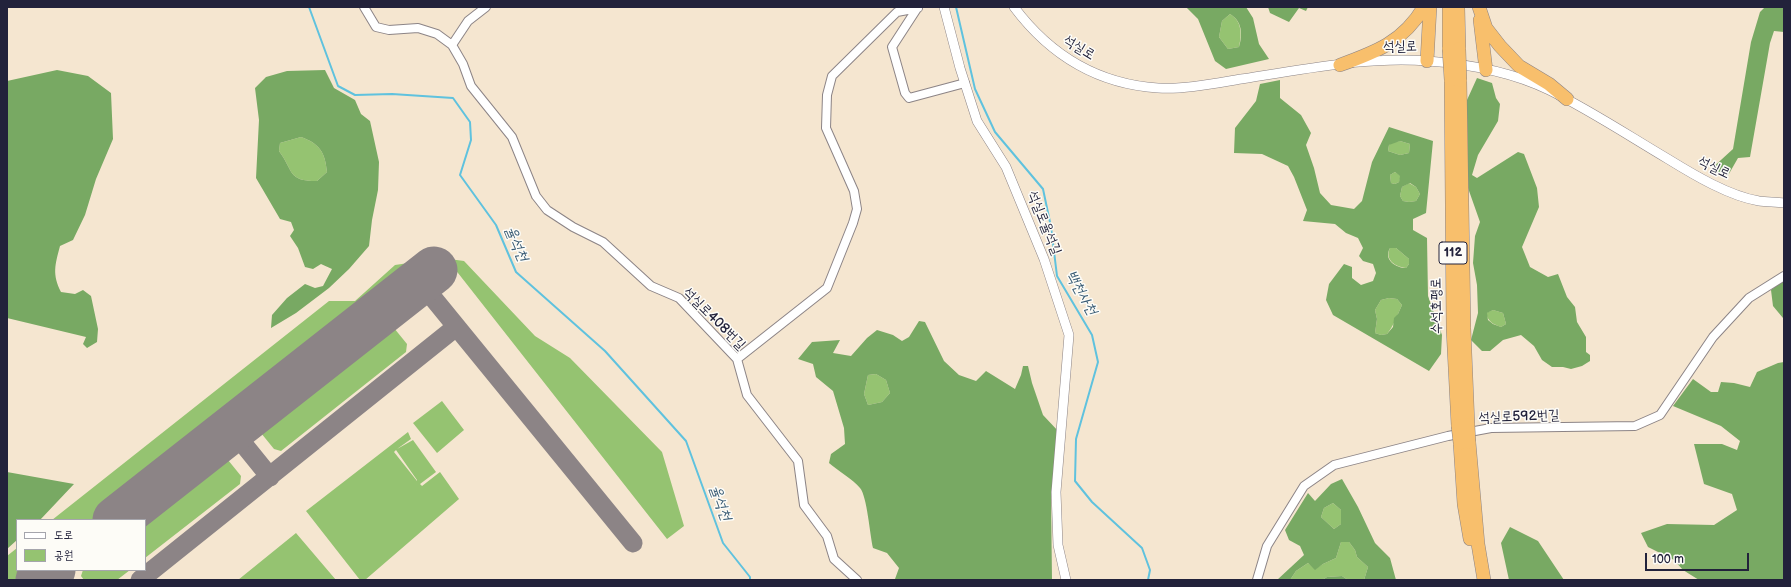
<!DOCTYPE html>
<meta charset="utf-8">
<style>
body{margin:0}
#map{position:relative;width:1791px;height:587px;overflow:hidden;background:#f5e6d0;font-family:"Balsamiq Sans","Poor Story",sans-serif}
canvas{display:block}
.frame{position:absolute;inset:0;border:8px solid #22223b;pointer-events:none}
.legend{position:absolute;left:16px;top:519px;width:130px;height:52px;box-sizing:border-box;background:#fdfcf7;border:1px solid #a5a5ac;margin:0;padding:5px 7px;list-style:none;font-size:12px;color:#22223b}
.legend li{display:flex;align-items:center;gap:8px;height:20px}
.legend b{width:20px;border:1px solid #a5a5ac}
.scale{position:absolute;left:1645px;top:553px;width:104px;height:18px;box-sizing:border-box;border:2px solid #22223b;border-top:0;padding-left:5px;font-size:12px;line-height:14px;white-space:nowrap;color:#22223b;-webkit-text-stroke:3px #fdfcf7;paint-order:stroke}
</style>
<div id="map">
<canvas width="1791" height="587"></canvas>
<div class="frame"></div>
<ul class="legend">
<li><b style="height:5px;background:#fff"></b>도로</li>
<li><b style="height:11px;background:#95c371"></b>공원</li>
</ul>
<div class="scale">100 m</div>
</div>
<script>
const ctx = document.querySelector('canvas').getContext('2d');
ctx.lineJoin = 'round';
function paint(path, color) {
  ctx.fillStyle = color;
  ctx.fill(path, 'evenodd');
}
function stroke(path, color, width, dash) {
  ctx.strokeStyle = color;
  ctx.lineWidth = width;
  ctx.lineCap = dash ? 'butt' : 'round';
  ctx.setLineDash(dash || []);
  ctx.stroke(path);
}
function drawText(font, color, halo, rows, align = 'center') {
  ctx.font = font + ' "Balsamiq Sans","Poor Story",sans-serif';
  ctx.lineWidth = 3;
  ctx.setLineDash([]);
  ctx.textBaseline = 'middle';
  ctx.strokeStyle = halo;
  ctx.fillStyle = color;
  for (const [text, x, y, turn = 0] of rows) {
    ctx.save();
    ctx.translate(x, y);
    ctx.rotate((+turn || 0) * Math.PI / 180);
    ctx.textAlign = isNaN(turn) ? turn : align;
    if (halo) ctx.strokeText(text, 0, 0);
    ctx.fillText(text, 0, 0);
    ctx.restore();
  }
}
paint(new Path2D(`
 M1230,14C1242,21 1242,34 1239,47L1228,49L1219,37L1222,21Z
 M301,137C320,144 325,152 327,172L317,181C287,181 294,171 279,151L280,143Z
 M1400,141L1410,144L1409,153L1400,155L1388,151L1389,145L1393,142Z
 M1395,172L1401,176L1399,182L1395,184L1391,183L1390,175Z
 M1409,183L1416,187L1420,194L1416,201L1409,202L1403,201L1400,196L1402,187Z
 M1390,248H1396L1409,259V264L1406,268C1396,267 1384,260 1390,248Z
 M442,258L464,261L535,336L570,358L662,452L684,526L667,539L447,259L415,265L94,520H52L329,301H355L395,265Z
 M1389,298L1397,299L1402,305C1398,314 1393,327 1387,334L1381,335L1375,333L1377,319L1375,310L1381,300Z
 M1493,310L1503,313L1506,324L1501,327C1493,324 1488,322 1486,313Z
 M387,327L394,328L407,344L406,352L281,451L274,449L261,433L262,426Z
 M876,374L886,380L890,393L882,402L868,405L864,394L868,375Z
 M442,401L464,430L437,453L413,423Z
 M408,432L411,439L397,449L413,440L436,472L420,484L422,486L440,472L459,499L365,580H360L306,511ZM396,450L417,480V481L394,452Z
 M221,459L228,460L241,476L240,484L145,558L144,520Z
 M1333,503L1341,510V524L1334,529L1321,517L1324,508Z
 M296,533L336,580H238Z
 M1341,542H1349L1355,550L1357,557L1368,567L1364,580H1348L1342,576L1327,577L1322,580H1290L1296,571L1308,563L1315,569L1323,564L1336,558Z
 M17,548V570H31L18,580H7V556Z
 M83,570H130L117,580H84L81,576Z`), '#95c371');
paint(new Path2D(`
 M1186,7H1246L1253,18L1259,44L1269,59L1226,69L1215,61L1198,19ZM1230,14C1242,21 1243,34 1239,47L1228,49L1219,37L1222,21Z
 M1268,7H1308L1306,11L1299,8L1289,22L1270,13Z
 M1765,7H1784V32L1774,31L1770,43L1750,157L1738,158L1726,179L1710,170L1733,149L1751,42L1760,12Z
 M57,70L88,76L111,93L113,139L96,179L85,215L73,240L60,246C55,265 52,274 61,292L75,294L83,290L91,296L98,329L97,342L87,348L83,344L86,337L7,318V81Z
 M325,70L334,88L355,100L361,114L370,121L379,162L378,190L372,220L369,246L349,269L329,288L296,313L271,328L272,315L287,298L305,284L315,288L323,286L332,269L321,264L313,269L305,267L298,248L290,236L294,230L291,222L280,219L256,178L259,120L255,88L266,77L287,71ZM301,137C320,144 325,152 327,172L317,181C287,181 294,171 279,151L280,143Z
 M1477,78L1492,83L1496,98L1500,104L1498,121L1478,155L1472,175L1477,178L1518,152L1524,154L1537,188L1539,207L1522,247L1530,267L1548,277L1558,274L1567,297L1575,307L1577,322L1586,337V352L1590,355V361L1582,366L1571,369L1563,367H1552L1542,360L1534,346L1521,335L1503,340L1490,351H1482L1471,340L1478,313L1477,285L1473,263L1475,236L1480,222L1468,188L1466,124L1467,100ZM1493,310L1503,313L1506,324L1501,327L1493,324L1488,320L1487,313Z
 M1280,80V98L1301,115L1311,133L1306,145L1314,168L1320,193L1331,205L1354,209L1362,201L1372,162L1389,127L1433,141L1426,213L1413,219V230L1427,238L1428,296L1442,335L1441,354L1429,371L1333,315L1326,300L1329,284L1344,264L1352,267V278L1361,285L1373,281L1376,273L1373,264L1363,261L1359,256L1363,248L1358,238L1346,233L1335,224L1303,221L1307,210L1294,177L1288,166L1262,154L1234,153L1235,128L1256,101L1260,84ZM1400,141L1410,144L1409,153L1400,155L1388,151L1389,145ZM1395,172L1400,176L1399,182L1395,184L1391,183L1390,175ZM1410,183L1416,187L1420,194L1416,201L1409,202L1403,201L1400,196L1402,187ZM1390,248H1396L1409,259V264L1406,268C1396,268 1383,260 1390,248ZM1389,298L1397,299L1402,305L1398,314L1394,318L1393,327L1387,334L1381,335L1375,333L1377,319L1375,310L1381,300Z
 M1784,280V322L1783,318L1773,306L1771,290Z
 M919,321L925,322L944,361L959,375L976,381L986,371L1015,389L1021,375L1023,366H1028L1032,383L1043,415L1059,432L1051,498L1052,580L895,579L899,568L887,553L873,548C870,535 867,496 860,488C854,480 837,470 829,463L831,454L845,444L844,428L833,391L816,377L813,364L798,359L812,342L840,340L833,353L851,356L867,338L877,330L893,335L902,341L909,337ZM876,374L886,380L890,393L882,402L868,405L864,394L868,375Z
 M1784,362V580H1699L1683,570L1674,560L1648,547L1641,533L1667,524L1714,525L1737,510L1732,494L1704,484L1694,444H1722L1737,450L1740,441L1721,426L1673,406L1693,379L1711,392H1718L1721,382L1734,383L1750,387L1757,372L1778,363Z
 M7,472L74,484L40,520H17V540L7,549Z
 M1342,479L1358,507L1375,543L1390,558L1396,580H1364L1368,567L1357,557L1355,550L1349,542H1341L1336,558L1323,564L1315,570L1308,563L1296,571L1290,580H1277L1304,555L1300,546L1289,540L1285,530L1308,493L1315,501L1331,484ZM1333,503L1341,510V524L1334,529L1321,517L1324,508Z
 M1510,527L1538,541L1564,580H1509L1501,543Z
 M1342,576L1348,580H1322L1327,577Z`), '#78a963');
stroke(new Path2D(`
 M309,7L338,86L355,95L392,94L453,98L470,122L471,140L460,175L496,225L516,272L605,351L686,441L723,543L750,577V580
 M956,7L975,89L995,132L1043,189L1051,227L1057,276L1092,335L1098,362L1076,439L1075,481L1092,502L1142,548L1150,570L1148,580`), '#5fc2de', 2);
stroke(new Path2D(`
 M420,282L633,543
 M232,430L270,477
 M63,570L64,580
 M140,580L456,327`), '#8c8486', 19);
stroke(new Path2D(`
 M116,520L434,270
 M39,580L52,570`), '#8c8486', 47);
const minor = new Path2D(`
 M364,7L376,27L389,30L418,28L437,34L452,45L463,64L471,86L512,137L536,196L547,210L573,227L603,242L651,286L679,298L737,359L747,395L798,461L804,505L827,536L834,559L857,580
 M918,7L892,47L905,93L909,98L965,83
 M452,45L468,21L486,7
 M737,359L827,288L853,223L857,209L854,191L826,128L827,95L832,76L897,12L918,8
 M1257,580L1267,546L1304,486L1334,465L1448,436L1491,428L1635,426L1660,415L1713,337L1749,298L1784,276`);
const tertiary = new Path2D(`
 M944,7L960,68L977,121L1006,167L1044,259L1069,335L1056,492L1058,545L1066,580
 M1014,7C1050,55 1097,84 1158,88C1182,90 1217,83 1241,79C1302,70 1366,56 1428,61C1468,64 1512,72 1549,90C1590,110 1629,136 1668,159C1694,175 1729,196 1759,201C1767,202 1776,202 1784,203`);
const trunk = new Path2D(`
 M1449,7V49
 M1458,7L1459,49
 M1479,7L1486,28L1500,46L1519,66L1549,84L1567,99
 M1480,20L1486,70
 M1427,61L1430,7
 M1340,65C1376,52 1403,42 1424,7
 M1451,80L1453,329L1458,426
 M1460,80L1464,328L1468,425
 M1469,442L1478,544L1484,580
 M1460,443L1464,504L1470,539`);
stroke(minor, '#8c8486', 10);
stroke(tertiary, '#8c8486', 10);
stroke(trunk, '#8c8486', 14);
stroke(minor, '#fff', 8);
stroke(tertiary, '#fff', 9);
stroke(trunk, '#f8bf6c', 13);
const trunkBridge = new Path2D(`
 M1449,49L1451,80
 M1459,49L1460,80
 M1468,425L1469,442
 M1458,426L1460,443`);
stroke(trunkBridge, '#8c8486', 14, []);
stroke(trunkBridge, '#f8bf6c', 13);
for (const [x, y, w] of [
 [1453,253,28]
]) {
  const box = new Path2D();
  box.roundRect(x - w / 2, y - 11, w, 22, 3);
  ctx.fillStyle = '#fdfcf7';
  ctx.fill(box);
  stroke(box, '#22223b', 1);
}
drawText('bold 13px', '#22223b', null, [
 ["112",1453,253]
]);
drawText('14px', '#22223b', '#fdfcf7', [
 ["석실로",1400,47,-1],
 ["석실로",1079,48,31],
 ["석실로",1714,168,26],
 ["석실로율석길",1044,223,68],
 ["수석호평로",1437,306,-91],
 ["석실로408번길",714,319,45],
 ["석실로592번길",1519,417,-2]
]);
drawText('italic 15px', '#375a74', '#fdfcf7', [
 ["율석천",516,244,67],
 ["백천사천",1081,293,61],
 ["율석천",720,503,70]
]);
</script>
